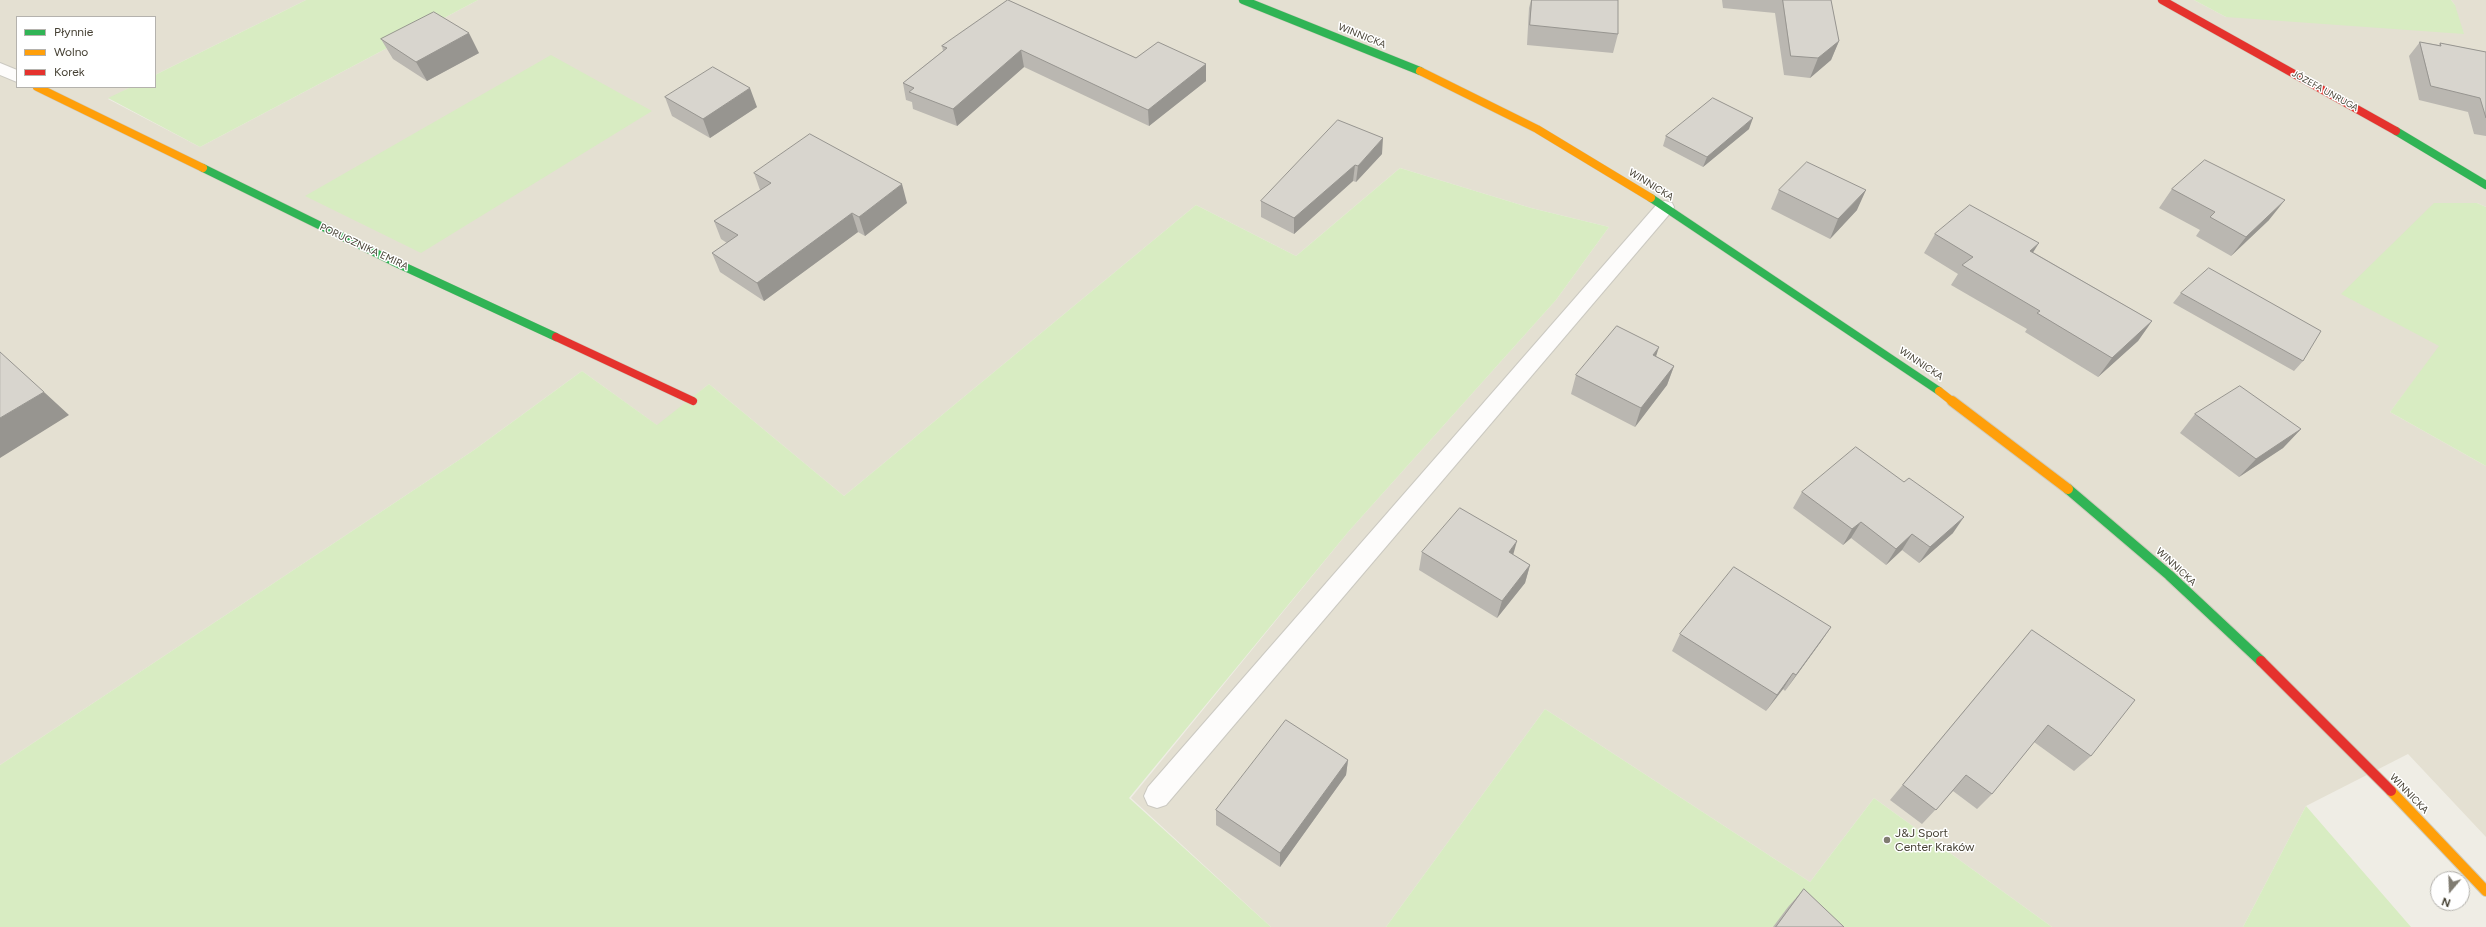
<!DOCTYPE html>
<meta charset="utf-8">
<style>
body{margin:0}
#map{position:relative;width:2486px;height:927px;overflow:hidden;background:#efede5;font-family:Figtree,sans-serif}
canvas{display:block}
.legend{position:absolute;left:16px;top:16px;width:140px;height:72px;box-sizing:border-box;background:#fff;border:1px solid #b4b2ad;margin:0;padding:5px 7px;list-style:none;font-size:12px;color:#443f32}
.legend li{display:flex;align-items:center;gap:8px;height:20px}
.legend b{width:20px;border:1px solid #b4b2ad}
.north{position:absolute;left:2430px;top:871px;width:40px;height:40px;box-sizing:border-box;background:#fff;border:1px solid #b4b2ad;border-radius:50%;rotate:199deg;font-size:11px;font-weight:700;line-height:16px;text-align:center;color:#443f32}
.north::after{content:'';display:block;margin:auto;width:14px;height:18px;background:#807c71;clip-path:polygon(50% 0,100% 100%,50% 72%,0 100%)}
</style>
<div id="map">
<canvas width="2486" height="927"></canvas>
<ul class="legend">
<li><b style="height:5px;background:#30b455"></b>Płynnie</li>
<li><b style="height:5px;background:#ff9f0a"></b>Wolno</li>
<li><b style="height:5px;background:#e5322d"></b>Korek</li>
</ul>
<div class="north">N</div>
</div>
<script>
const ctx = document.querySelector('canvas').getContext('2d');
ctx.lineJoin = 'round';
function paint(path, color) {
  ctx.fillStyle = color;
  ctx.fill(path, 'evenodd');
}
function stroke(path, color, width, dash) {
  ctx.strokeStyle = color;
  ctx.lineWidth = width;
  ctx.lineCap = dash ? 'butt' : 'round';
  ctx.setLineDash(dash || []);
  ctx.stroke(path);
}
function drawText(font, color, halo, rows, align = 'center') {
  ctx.font = font + ' Figtree,sans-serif';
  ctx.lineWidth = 3;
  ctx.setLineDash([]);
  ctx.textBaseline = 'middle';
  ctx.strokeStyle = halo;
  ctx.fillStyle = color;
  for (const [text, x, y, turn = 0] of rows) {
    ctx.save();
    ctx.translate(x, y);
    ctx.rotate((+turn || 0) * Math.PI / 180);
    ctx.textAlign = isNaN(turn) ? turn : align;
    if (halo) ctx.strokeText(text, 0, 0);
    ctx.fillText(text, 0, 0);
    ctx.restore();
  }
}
paint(new Path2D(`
 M0,0H306L155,75V17H17V87H131L108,99L200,147L478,0H2194L2226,17L2455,5L2451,0H2486V207L2477,203L2440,347L2390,412L2486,466V837L2408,754L2306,806L2243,927H2052L1874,798L1810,882L1545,709L1386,927H1271L1131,798L1349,531L1556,300L1609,227L1531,208L1400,168L1296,256L1196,205L844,496L709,384L658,426L582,371L474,450L0,765Z`), '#e4e0d2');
paint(new Path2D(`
 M306,0H478L200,147L108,98L131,87H155V75Z
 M2194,0H2451L2455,5L2464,34L2226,17Z
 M551,55L652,111L421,253L305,196Z
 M1400,168L1531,208L1609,227L1556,300L1349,531L1129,798L1271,927H0V765L474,450L582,371L657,425L709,384L844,496L1196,205L1296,256Z
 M2434,203H2477L2486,207V466L2390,412L2439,346L2341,294Z
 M1545,709L1810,882L1874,798L2052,927H1386Z
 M2306,806L2411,927H2243Z`), '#d8ecc2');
const lane = new Path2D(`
 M1665,201L1672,203L1674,207L1672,211L1166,805L1157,808L1148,805L1144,796L1148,787L1658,203Z`);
const street = new Path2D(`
 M0,63L17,70V82L0,75Z`);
const fastFar1 = new Path2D(`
 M1243,0L1420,71
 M2396,131L2486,185
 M203,168L392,261L556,337
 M1651,198L1939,391`);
const fast = new Path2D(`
 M2068,489L2169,575L2261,661`);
const slowFar1 = new Path2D(`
 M1420,71L1537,129L1651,198
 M37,87L203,168
 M1939,391L1953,402`);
const slow = new Path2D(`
 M1952,401L2068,489
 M2391,791L2486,891`);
const jamFar1 = new Path2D(`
 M2162,0L2396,131
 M556,337L693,401`);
const jam = new Path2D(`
 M2261,661L2391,791`);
stroke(lane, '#cbc9c1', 2);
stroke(street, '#cbc9c1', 2);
stroke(fastFar1, '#cfcbbb', 9);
stroke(fast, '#cfcbbb', 12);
stroke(slowFar1, '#cfcbbb', 9);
stroke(slow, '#cfcbbb', 12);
stroke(jamFar1, '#cfcbbb', 9);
stroke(jam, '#cfcbbb', 12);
paint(lane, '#fdfcfb');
paint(street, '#fdfcfb');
stroke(fastFar1, '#30b455', 8);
stroke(fast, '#30b455', 10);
stroke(slowFar1, '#ff9f0a', 8);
stroke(slow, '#ff9f0a', 10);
stroke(jamFar1, '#e5322d', 8);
stroke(jam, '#e5322d', 10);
paint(new Path2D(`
 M1008,0L1136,58L1206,64V81L1149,126L1024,67L957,126L913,109L912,102L906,100L903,83L943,51L942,46Z
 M1531,0H1618V34L1613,53L1527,45L1529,8Z
 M1722,0H1831L1839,41L1831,60L1810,78L1784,75L1775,13L1723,8Z
 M381,39L479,53L427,81L393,59Z
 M2420,42L2439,45L2440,43L2486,52V136L2474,134L2468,112L2419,100L2409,56Z
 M665,97L757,107L710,138L672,116Z
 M1749,129L1703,167L1663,146L1666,136Z
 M1382,154L1356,182L1353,181L1294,234L1261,217V201Z
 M754,173L907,203L865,236L858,232L764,301L720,272L712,253L727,243L721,239L714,221L760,190Z
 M2172,189L2269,220L2231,256L2196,236L2200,230L2159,208Z
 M1779,190L1857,210L1830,239L1771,209Z
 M1935,234L2033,252L2152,321L2138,341L2098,377L2025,332L2027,329L1951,285L1958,274L1924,253Z
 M2181,293L2303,361L2294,371L2173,303Z
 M1656,356L1674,366L1667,385L1635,427L1571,394L1576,375Z
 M2195,414L2301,429L2283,448L2239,477L2180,433Z
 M1802,492L1953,533L1919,563L1902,550L1886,565L1851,538L1843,545L1793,508Z
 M1422,552L1513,555L1530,565L1525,583L1497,618L1419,570Z
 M1831,627L1820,643L1785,691L1783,689L1766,711L1672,651L1680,634Z
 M2032,630L2091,756L2074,771L2034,742L1992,794L1977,809L1953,791L1922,824L1890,800Z
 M1348,760L1346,775L1280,867L1216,825V810Z
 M1804,889L1844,927H1773L1788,907Z`), '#bab7b1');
paint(new Path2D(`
 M469,33L479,53L427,81L416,62Z
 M1839,41L1831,60L1810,78L1818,58Z
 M1021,50L1024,67L957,126L953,109Z
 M1206,64V81L1149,126L1148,110Z
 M750,88L757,107L710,138L703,119Z
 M1753,118L1749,129L1703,167L1707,157Z
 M1383,138L1382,154L1356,182L1358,166Z
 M1355,165L1353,181L1294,234V218Z
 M902,184L907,203L865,236L859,217Z
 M1866,190L1857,210L1830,239L1838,219Z
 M2285,200L2269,220L2231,256L2246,237Z
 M852,213L858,232L764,301L757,283Z
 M2039,243L2027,262L2030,251Z
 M2152,321L2138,341L2098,377L2112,358Z
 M1659,347L1653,366V355Z
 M1674,366L1667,385L1635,427L1641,408Z
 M44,392L69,415L0,458V418Z
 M2301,429L2283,448L2239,477L2256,459Z
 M1964,517L1953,533L1919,563L1930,547Z
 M1861,522L1851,538L1843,545L1852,529Z
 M1912,534L1902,550L1886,565L1896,549Z
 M1517,541L1512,559L1509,552Z
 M1530,565L1525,583L1497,618L1502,601Z
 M1831,627L1820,643L1785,691L1796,675Z
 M1793,673L1783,689L1766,711L1777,695Z
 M1348,760L1346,775L1280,867V853Z`), '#979590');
const building = new Path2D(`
 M1008,0L1136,58L1158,42L1206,64L1148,110L1021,50L953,109L909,92L914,88L903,83L947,48L942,46Z
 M1532,0H1618V34L1530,25Z
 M1783,0H1831L1839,41L1818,58L1791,56Z
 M434,12L469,33L416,62L381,39Z
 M2420,42L2441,46L2440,43L2486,52V118L2480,98L2431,86Z
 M713,67L750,88L703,119L665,97Z
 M1713,98L1753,118L1707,157L1666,136Z
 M1338,120L1383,138L1358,166L1355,165L1294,218L1261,201Z
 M810,134L902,184L859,217L852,213L757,283L712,253L738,235L714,221L771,183L754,173Z
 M2205,160L2285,200L2246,237L2210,217L2215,212L2172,189Z
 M1807,162L1866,190L1838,219L1779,190Z
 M1970,205L2039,243L2030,251L2152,321L2112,358L2037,313L2040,311L1962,265L1973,257L1935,234Z
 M2209,268L2321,331L2303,361L2181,293Z
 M1617,326L1659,347L1653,355L1674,366L1641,408L1576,375Z
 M0,352L44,392L0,418Z
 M2240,386L2301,429L2256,459L2195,414Z
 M1856,447L1904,482L1909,478L1964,517L1930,547L1912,534L1896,549L1861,522L1852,529L1802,492Z
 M1460,508L1517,541L1509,552L1530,565L1502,601L1422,552Z
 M1734,567L1831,627L1796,675L1793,673L1777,695L1680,634Z
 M2032,630L2135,700L2091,756L2048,725L1992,794L1966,775L1936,810L1903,785Z
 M1286,720L1348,760L1280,853L1216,810Z
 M1804,889L1844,927H1776Z`);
paint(building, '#d8d5ce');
stroke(building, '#979590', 1);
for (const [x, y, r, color] of [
 [1887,840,4,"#807c71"]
]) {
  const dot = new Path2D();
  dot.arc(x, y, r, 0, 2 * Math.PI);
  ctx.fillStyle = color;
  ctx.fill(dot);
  stroke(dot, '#fff', 1.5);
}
drawText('9px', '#443f32', '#fff', [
 ["JÓZEFA UNRUGA",2325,91,29]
]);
drawText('10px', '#443f32', '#fff', [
 ["WINNICKA",1362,36,22],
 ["WINNICKA",1651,185,32],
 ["PORUCZNIKA EMIRA",364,247,25],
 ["WINNICKA",1921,364,34],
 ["WINNICKA",2176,567,43],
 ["WINNICKA",2409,794,46]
]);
drawText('12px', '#443f32', '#fff', [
 ["J&J Sport",1895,833],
 ["Center Kraków",1895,847]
], 'left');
</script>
